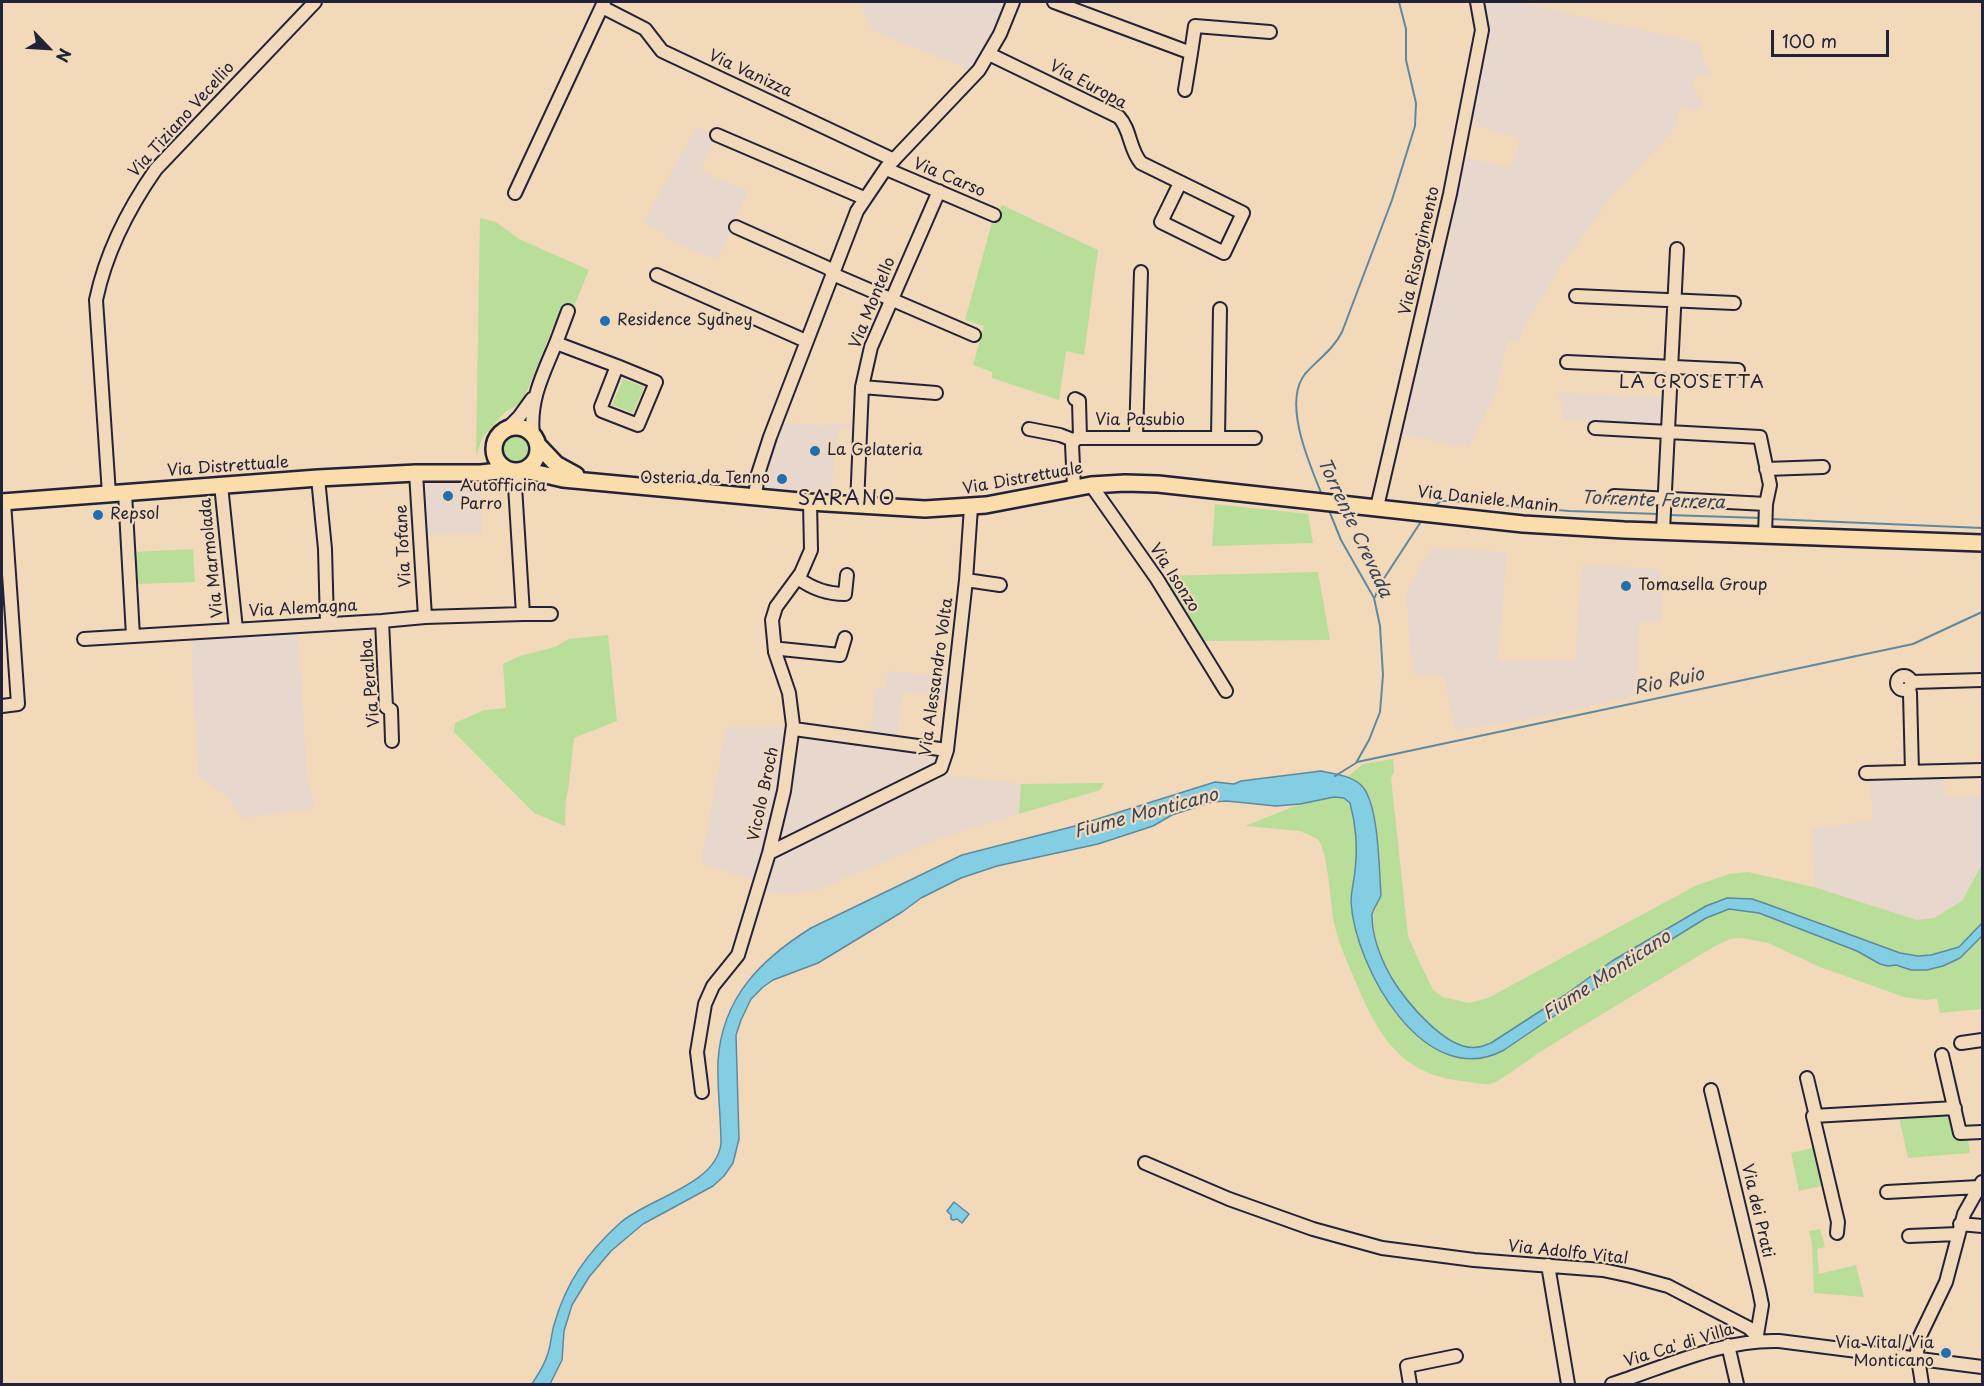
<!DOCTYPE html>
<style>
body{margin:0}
#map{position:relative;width:1984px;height:1386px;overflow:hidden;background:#f2d9b9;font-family:"Playpen Sans",sans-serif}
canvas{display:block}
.frame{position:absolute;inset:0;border:3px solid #22223b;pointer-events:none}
.north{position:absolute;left:18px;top:18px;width:60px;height:60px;-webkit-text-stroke:4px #f2d9b9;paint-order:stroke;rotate:115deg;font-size:16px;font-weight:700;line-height:24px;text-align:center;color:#22223b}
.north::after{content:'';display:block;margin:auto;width:21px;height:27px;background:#22223b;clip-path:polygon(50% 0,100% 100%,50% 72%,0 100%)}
.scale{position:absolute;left:1771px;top:30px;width:118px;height:27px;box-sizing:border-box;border:3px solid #22223b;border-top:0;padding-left:8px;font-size:18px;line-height:21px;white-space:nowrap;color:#22223b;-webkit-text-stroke:4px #f2d9b9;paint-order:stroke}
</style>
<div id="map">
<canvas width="1984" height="1386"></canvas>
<div class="frame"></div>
<div class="north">N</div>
<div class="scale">100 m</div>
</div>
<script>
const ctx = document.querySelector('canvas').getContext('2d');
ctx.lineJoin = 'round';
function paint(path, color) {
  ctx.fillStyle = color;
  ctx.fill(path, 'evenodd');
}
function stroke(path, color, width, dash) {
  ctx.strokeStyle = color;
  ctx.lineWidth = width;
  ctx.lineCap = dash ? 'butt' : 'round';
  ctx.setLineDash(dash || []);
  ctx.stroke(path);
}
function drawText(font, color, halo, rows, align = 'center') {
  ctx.font = font + ' "Playpen Sans",sans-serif';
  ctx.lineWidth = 4.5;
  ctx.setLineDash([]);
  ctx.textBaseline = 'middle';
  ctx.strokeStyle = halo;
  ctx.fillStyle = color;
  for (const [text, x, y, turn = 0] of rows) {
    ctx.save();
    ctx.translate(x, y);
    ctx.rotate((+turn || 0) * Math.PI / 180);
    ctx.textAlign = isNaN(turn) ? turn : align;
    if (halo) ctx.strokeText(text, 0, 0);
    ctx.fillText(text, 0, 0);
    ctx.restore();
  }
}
paint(new Path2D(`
 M859,2H1005L988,44L971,70L873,31Z
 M1486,2H1516L1699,43L1704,62L1712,73L1710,76L1699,75L1694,79L1692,86L1700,97L1702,104L1699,110L1693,111L1681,107L1678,109L1676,127L1609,199L1560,267L1524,327L1519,343L1508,340L1496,392L1469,447L1464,445L1456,446L1402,434L1431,313L1429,311L1444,248L1448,249L1452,230L1449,226L1450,221L1464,157L1512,168L1520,138L1471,125L1488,46L1489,24Z
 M696,127L716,136L701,171L748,191L717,260L665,238L667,235L643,223Z
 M1556,392L1668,398L1666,427L1604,424V421H1599L1563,420V406Z
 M781,422L826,426L827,423L858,426V430L838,428L831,492L769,489L765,486L764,479Z
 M480,484L482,533L427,535L425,485Z
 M1431,549L1507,552L1498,661L1575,660L1582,565L1657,569L1661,573L1662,622H1639L1637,696L1515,721L1455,730L1444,676L1413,674L1406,594L1422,563Z
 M298,631L307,777L315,808L244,818L239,815L228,797L198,775L191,638Z
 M888,671L950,677L948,696L903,692L897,735L877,733L870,734L876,688L885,689Z
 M726,727H793L786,773L758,878L754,880L701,863Z
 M802,736L933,751L935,755L934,760L923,773L779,841Z
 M949,775L1021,784L1019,814L943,837L817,890L796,894L769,893L764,890L774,856Z
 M1944,780L1946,797L1982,796V864L1962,901L1934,918L1917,920L1814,887L1812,828L1874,821L1869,781Z`), '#e7d7cc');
paint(new Path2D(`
 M1002,205L1098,250L1084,355L1066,351L1059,400L992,378V372L973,365L984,326L965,320L993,219Z
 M480,218L496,222L519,239L589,270L565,328L553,327L522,403L505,412L483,437L476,455Z
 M623,379L644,387L633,413L612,405Z
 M502 449a14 14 0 1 1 28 0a14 14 0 1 1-28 0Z
 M1215,504L1308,514L1313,543L1212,546Z
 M193,549L195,582L136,584L135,552Z
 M1318,572L1330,640L1202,641L1164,576Z
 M608,635L617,721L574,738L568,792L566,798L565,826L534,813L454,732L455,723L484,710L506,708L503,664L520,656L555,647L569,639Z
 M1393,759L1394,772L1391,778L1408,936L1415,952L1433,990L1443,997L1469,1003L1488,998L1695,886L1729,874L1748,872L1814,887L1917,920L1934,918L1962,901L1982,864V923C1975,931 1967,942 1958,948C1942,958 1919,956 1900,953L1752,899L1727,898L1717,901L1689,915L1612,961L1565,995L1491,1043C1487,1044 1482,1047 1478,1047C1444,1053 1395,989 1383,962C1379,951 1375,939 1374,927C1371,908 1379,907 1381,893C1382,875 1376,807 1368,794C1362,785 1355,781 1347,777L1363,764Z
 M1104,783L1100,790L1019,814L1021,784Z
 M1334,797L1344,798L1351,803C1355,824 1357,845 1356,867C1355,878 1350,892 1351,903C1356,952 1389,1021 1432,1047C1449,1058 1470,1059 1489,1057L1622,970L1706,918L1729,909L1759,913L1857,951L1880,964L1888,966L1896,965L1912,970H1927L1944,966L1960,958L1982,936V1009L1940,1013L1937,999L1925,1000L1904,997L1820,967L1768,943L1742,938L1730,939L1715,946C1657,981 1598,1016 1540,1052C1531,1058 1498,1083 1490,1084C1482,1085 1471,1082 1463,1081C1395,1074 1375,1028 1351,971C1344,955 1338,940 1334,923C1330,902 1329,856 1318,839L1300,831L1245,826L1300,804Z
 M1945,1114L1950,1119L1955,1140H1968L1970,1153L1908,1158L1899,1117Z
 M1817,1147L1826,1185L1799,1191L1791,1153Z
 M1820,1229L1825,1247L1817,1249L1819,1274L1856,1265L1864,1297L1814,1293L1812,1245L1809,1231Z`), '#b9de99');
const water = new Path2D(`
 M1321,771C1334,774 1350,775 1361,785C1379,802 1379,869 1381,895C1379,902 1373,908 1372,915C1372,936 1381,959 1391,977C1405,1000 1447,1053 1478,1047C1482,1047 1487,1044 1491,1043L1565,995L1612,961L1706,906L1727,898L1752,899L1764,903L1900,953L1918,956L1931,955L1959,947L1982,923V936L1960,958L1943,966L1927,970H1911L1896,965L1888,966L1880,964L1857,951L1759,913L1729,909L1706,918L1622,970L1504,1050C1425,1093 1355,968 1351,902C1351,892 1354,881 1355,871C1358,848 1356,825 1350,803L1344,798L1334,797L1300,804L1276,806L1227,801L1212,802L1172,815L1153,826L1098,844L997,866L961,878L921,898L902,912L818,963L773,980L763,987L751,999L741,1020L736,1035L739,1139L733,1163L724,1176L713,1186L643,1224L611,1251L589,1277L572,1305L564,1331L562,1360L550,1384H532C537,1376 544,1366 547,1356C551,1346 551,1335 554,1325C566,1282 587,1253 620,1223C648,1198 715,1186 721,1144C721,1117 717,1088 718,1061C722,998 760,960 811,928L962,855L1075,826L1215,782L1234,784L1241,781Z
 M954,1202L969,1214L962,1223L957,1219L953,1220L951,1219V1215L947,1211Z`);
paint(water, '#84cee4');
stroke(water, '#5d89a0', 1.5);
stroke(new Path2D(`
 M1322,495C1310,465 1282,403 1305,374C1317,360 1333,350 1342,332L1392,200L1415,126L1416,103L1406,60V29L1399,2
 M1328,508L1341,540L1374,598L1380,626L1383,675L1380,712L1369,740L1356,763L1335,776
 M1431,508L1441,501H1453L1569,511L1659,514
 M1668,515L1761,518
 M1770,519L1982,528
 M1375,597L1379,586L1422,520
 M1357,762L1913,644L1982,612`), '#5d89a0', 2);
const minor = new Path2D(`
 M1054,2L1191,53L1185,90
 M602,7L645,29L662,51L894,160
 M1191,53L1195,26L1270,32
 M989,54L1119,117C1131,130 1129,149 1141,163L1243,213L1224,253L1161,222L1180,183
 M717,135L864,198
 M891,171L994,215
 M515,193L604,2
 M736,227L828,268L837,276L974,335
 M657,275L806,341
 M1576,296L1734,303
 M556,343L568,311
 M1567,362L1738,370
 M617,366L656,382L638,425L602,411L601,407Z
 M862,387L936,393
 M1075,399L1079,401L1080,437
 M1595,428L1760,437L1770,485L1766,504L1614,496
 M1029,429L1060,435L1073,440
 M505,431L519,417L532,399
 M533,435C529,401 543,374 556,343L617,366
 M1136,437L1141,272
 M1218,438L1220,309
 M1766,469L1823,467
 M507,470L515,486L524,470
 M416,473L425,617
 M318,478L325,549L327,624
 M221,485L236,629
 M1091,485L1157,579L1226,691
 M515,486L523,614H551
 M1074,488L1072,444L1077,438H1255
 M125,493L133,636
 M109,494L96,300C106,252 128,209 156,169L315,2
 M755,496L758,474L770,437L857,211L886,168L979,70L1000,34L1013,2
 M857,505L862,387L871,347L939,191
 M1377,507L1450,194L1482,30L1477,2
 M1663,531L1677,249
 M1765,535L1766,504
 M798,578C811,588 828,594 845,594L847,575
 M966,580L1000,585
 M382,621L386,707L391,710L392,741
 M84,639L382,621L425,617L523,614
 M775,652L781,649L840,655L845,638
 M1897 683a7 7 0 1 1 14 0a7 7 0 1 1-14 0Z
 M1912,682L1982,680
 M1908,689L1910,693L1912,772
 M2,706L18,704L4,502
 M794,729L947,750
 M1866,773L1982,770
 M769,853L941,768L947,750L966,580L971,507
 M1961,1043L1982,1040
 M1942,1055L1960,1133L1982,1132
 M1807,1078L1816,1116
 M1711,1090L1759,1290L1762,1305L1756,1341
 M702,1092L697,1052L705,1004L713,986L738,955L769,853L784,791L793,725L789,693L775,652L772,620L776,607L801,573L811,550L810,502
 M1145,1163L1229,1199L1313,1229L1382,1248L1474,1260L1603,1270L1631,1276L1668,1286L1749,1328L1754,1333L1756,1341
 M1887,1192L1979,1187
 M1960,1224L1982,1226
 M1837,1233L1838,1222L1813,1116L1955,1108
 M1909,1236L1958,1234
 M1548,1265L1568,1384
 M1728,1345L1737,1384
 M1410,1384L1407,1366L1456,1356
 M1612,1384C1665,1367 1722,1339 1779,1341L1982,1367
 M1922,1384L1917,1352L1920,1336L1946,1282L1964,1214L1982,1182`);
const major = new Path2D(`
 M494 449a22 22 0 1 1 44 0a22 22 0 1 1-44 0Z
 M538,445L556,464L576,475
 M524,470L563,479L810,502L925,509L986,505L1091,485L1125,483L1158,484L1523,524L1624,530L1982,543
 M2,502L318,478L416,473H481L507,470`);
stroke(minor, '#22223b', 16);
stroke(major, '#22223b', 20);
stroke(minor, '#f2d9b9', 12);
stroke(major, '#faddab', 15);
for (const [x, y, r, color] of [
 [605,321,6,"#1f6fb2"],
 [815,451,6,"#1f6fb2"],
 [782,479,6,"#1f6fb2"],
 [448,496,6,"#1f6fb2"],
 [98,515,6,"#1f6fb2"],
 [1626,586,6,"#1f6fb2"],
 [1946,1353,6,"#1f6fb2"]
]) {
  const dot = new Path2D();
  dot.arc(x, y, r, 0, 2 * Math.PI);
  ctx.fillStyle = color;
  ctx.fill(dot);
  stroke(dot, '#f2d9b9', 2);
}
drawText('16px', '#22223b', '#f2d9b9', [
 ["Via Vanizza",750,74,25],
 ["Via Europa",1088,85,28],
 ["Via Tiziano Vecellio",182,120,-48],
 ["Via Carso",949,178,23],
 ["Via Risorgimento",1420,251,-77],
 ["Via Montello",873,303,-68],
 ["Via Pasubio",1140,421],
 ["Via Distrettuale",228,467,-4],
 ["Via Distrettuale",1023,479,-10],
 ["Via Daniele Manin",1488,500,6],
 ["Via Tofane",404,546,-93],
 ["Via Marmolada",212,558,-96],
 ["Via Isonzo",1174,578,57],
 ["Via Alemagna",303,609,-3],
 ["Via Alessandro Volta",937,677,-82],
 ["Via Peralba",371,683,-95],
 ["Vicolo Broch",764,794,-78],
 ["Via dei Prati",1757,1211,77],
 ["Via Adolfo Vital",1568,1253,6],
 ["Via Ca' di Villa",1679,1346,-17]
]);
drawText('16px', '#22223b', '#f2d9b9', [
 ["Residence Sydney",617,321],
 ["La Gelateria",827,451],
 ["Osteria da Tenno",770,479,"right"],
 ["Autofficina",460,487],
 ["Parro",460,505],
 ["Repsol",110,515],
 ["Tomasella Group",1638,586],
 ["Via Vital/Via",1934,1344,"right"],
 ["Monticano",1934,1362,"right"]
], 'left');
ctx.letterSpacing = '1.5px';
drawText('18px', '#22223b', '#f2d9b9', [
 ["LA CROSETTA",1692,383]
]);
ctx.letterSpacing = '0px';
drawText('italic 18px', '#36445d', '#f2d9b9', [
 ["Torrente Ferrera",1653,501,2],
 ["Torrente Crevada",1354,528,65],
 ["Rio Ruio",1669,682,-12],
 ["Fiume Monticano",1146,814,-15],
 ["Fiume Monticano",1607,976,-33]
]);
ctx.letterSpacing = '1.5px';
drawText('20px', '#22223b', '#f2d9b9', [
 ["SARANO",847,499]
]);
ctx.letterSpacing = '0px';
</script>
